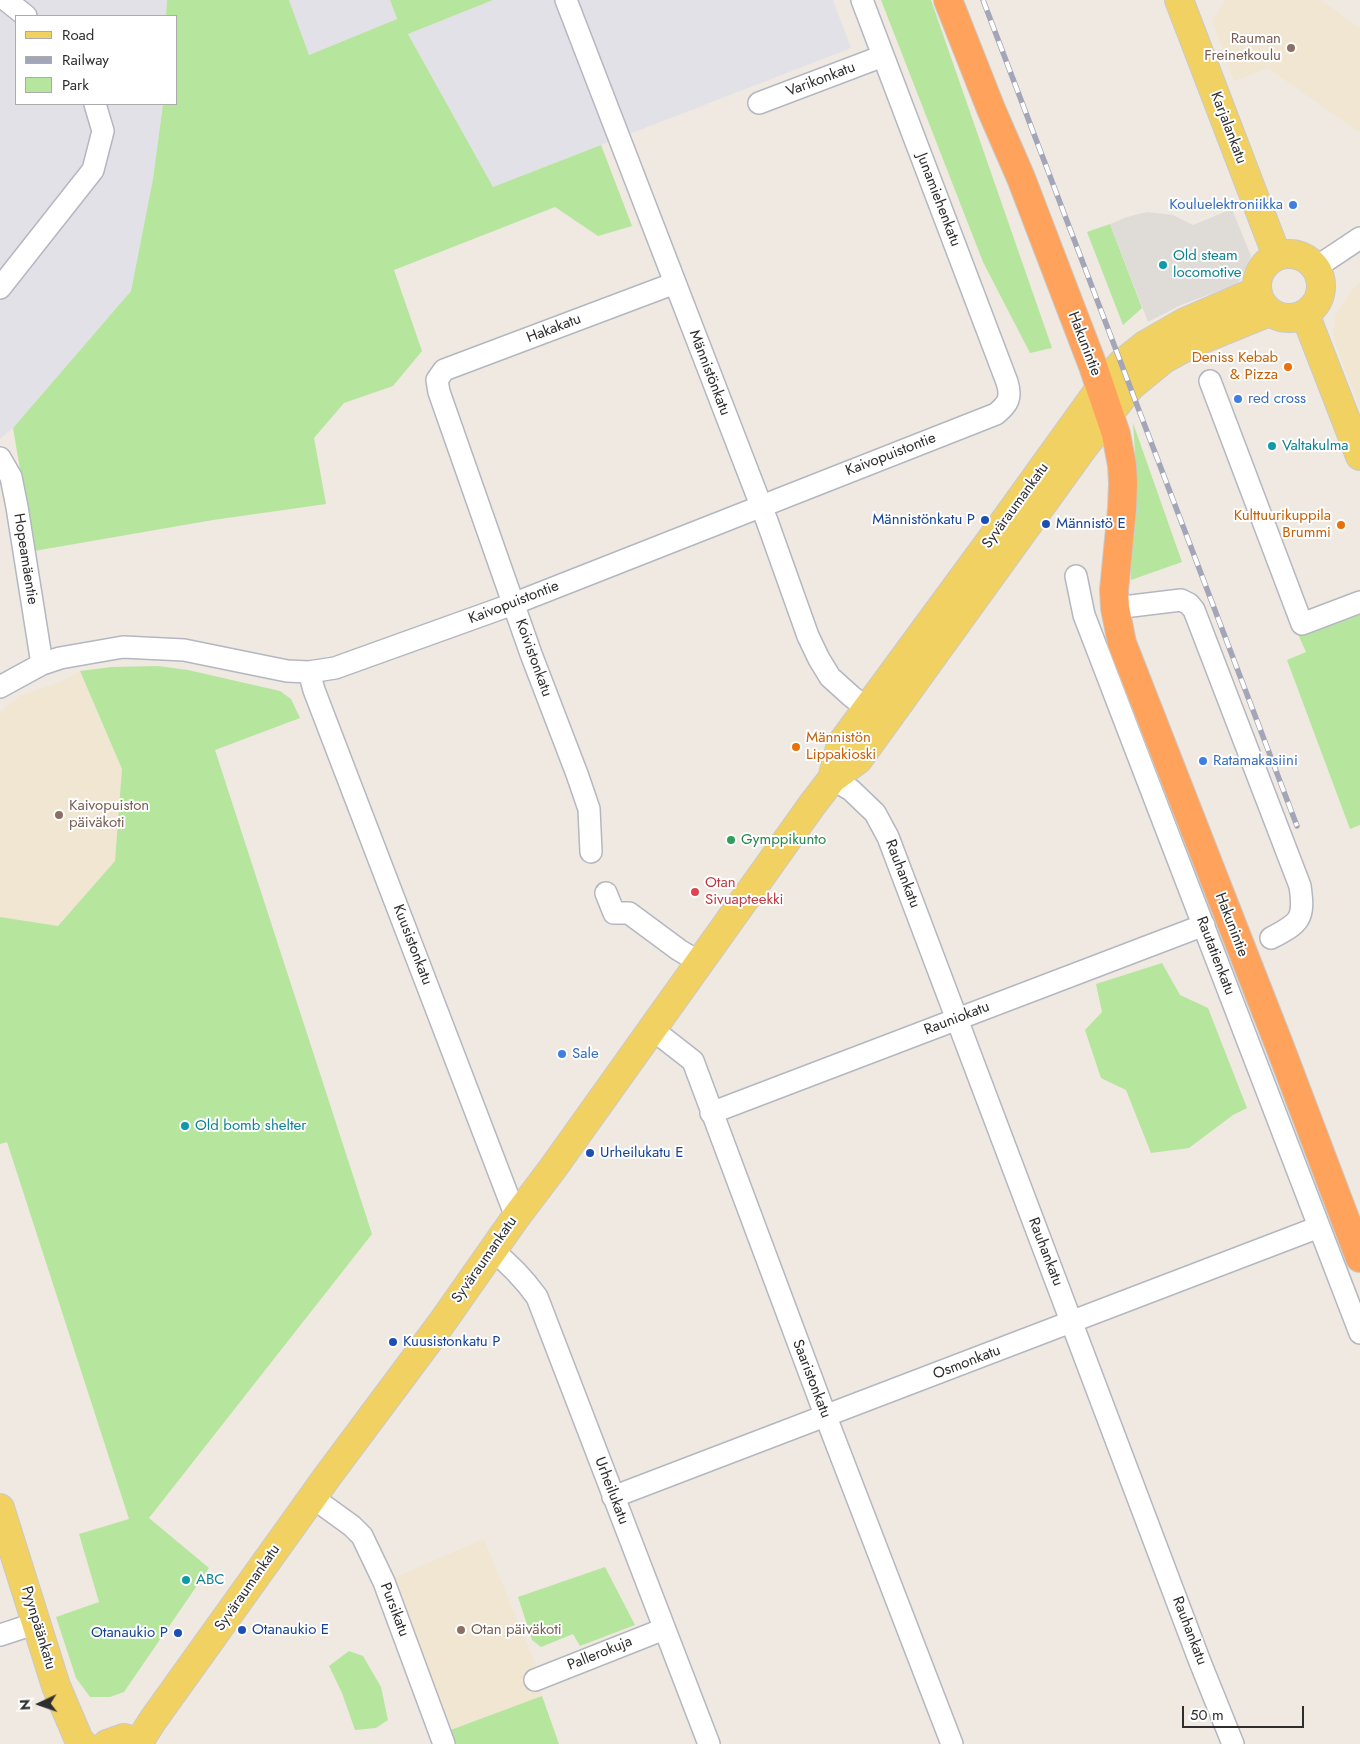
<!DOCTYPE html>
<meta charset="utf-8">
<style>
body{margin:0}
#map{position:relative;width:1360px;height:1744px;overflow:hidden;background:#efe9e1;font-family:Jost,sans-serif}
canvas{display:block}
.legend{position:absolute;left:15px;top:15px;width:162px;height:90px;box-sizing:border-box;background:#fff;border:1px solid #ababab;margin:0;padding:6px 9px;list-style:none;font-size:15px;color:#2e2e2e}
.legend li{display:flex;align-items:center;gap:10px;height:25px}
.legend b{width:25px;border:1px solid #ababab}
.north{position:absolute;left:15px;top:1679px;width:50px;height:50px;-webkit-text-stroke:4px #fff;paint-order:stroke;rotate:267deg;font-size:14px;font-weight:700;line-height:20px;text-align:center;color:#2e2e2e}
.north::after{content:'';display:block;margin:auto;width:18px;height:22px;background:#2e2e2e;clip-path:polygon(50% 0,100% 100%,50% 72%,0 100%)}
.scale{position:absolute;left:1182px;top:1706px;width:122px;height:22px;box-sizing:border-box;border:2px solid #2e2e2e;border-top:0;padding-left:6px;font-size:15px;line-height:18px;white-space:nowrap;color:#2e2e2e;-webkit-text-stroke:4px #fff;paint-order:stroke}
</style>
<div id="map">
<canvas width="1360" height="1744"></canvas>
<ul class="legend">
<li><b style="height:6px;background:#f2d163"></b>Road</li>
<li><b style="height:6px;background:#a3a6b8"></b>Railway</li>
<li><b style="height:14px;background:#b6e59e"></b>Park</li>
</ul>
<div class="north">N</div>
<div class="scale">50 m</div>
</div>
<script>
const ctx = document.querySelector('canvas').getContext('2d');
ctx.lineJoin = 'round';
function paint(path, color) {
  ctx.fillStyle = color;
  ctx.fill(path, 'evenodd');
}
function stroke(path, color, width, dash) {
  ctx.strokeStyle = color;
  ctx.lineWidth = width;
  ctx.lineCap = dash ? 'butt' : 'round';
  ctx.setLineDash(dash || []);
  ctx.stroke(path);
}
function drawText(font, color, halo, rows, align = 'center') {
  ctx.font = font + ' Jost,sans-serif';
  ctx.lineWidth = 4;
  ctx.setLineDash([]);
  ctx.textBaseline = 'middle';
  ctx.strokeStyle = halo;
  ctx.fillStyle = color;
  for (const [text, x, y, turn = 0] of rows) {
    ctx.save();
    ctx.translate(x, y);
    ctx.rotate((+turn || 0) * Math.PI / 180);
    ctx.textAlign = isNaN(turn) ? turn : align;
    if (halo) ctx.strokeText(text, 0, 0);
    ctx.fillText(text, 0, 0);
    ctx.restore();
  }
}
paint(new Path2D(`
 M0,0H167L166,16H16V104H163L153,179L131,291L13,428L0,439Z
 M289,0H390L397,19L309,55Z
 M493,0H833L851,48L493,187L408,34Z`), '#e3e1e8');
paint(new Path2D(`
 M1226,0H1321L1360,28V133L1268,68L1234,81L1212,20Z
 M1360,282V408L1335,343L1333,331L1336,314L1351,291Z
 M80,671L122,769L115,861L58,926L0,917V712L20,696L60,682Z
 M484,1539L541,1678L542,1696L559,1744H444L384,1582Z`), '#f0e6d1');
paint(new Path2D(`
 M167,0H289L309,55L397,19L390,0H493L408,34L493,187L601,145L632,226L598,236L555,207L394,270L422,351L393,386L344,403L314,438L326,504L213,520L34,551L13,428L131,291L153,179L163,104H176V16H166Z
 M881,0H931L1052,348L1030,353L983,262Z
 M1110,224L1142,308L1123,325L1087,232Z
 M1133,423L1182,562L1131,580C1130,558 1135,538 1136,517C1138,486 1135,454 1133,423Z
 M1360,609V825L1350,829L1287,660L1306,652L1297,632Z
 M158,666L188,670L280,691L291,699L300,718L215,750L372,1234L149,1518L209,1568L124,1692L110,1697H90L76,1678L56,1617L99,1602L79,1534L129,1519L7,1142L0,1144V917L58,926L115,861L122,769L80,671L112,667Z
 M1162,963L1180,995L1208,1008L1247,1108L1233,1115L1189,1148L1151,1153L1126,1090L1101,1078L1085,1030L1102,1012L1096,984Z
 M605,1567L635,1625L580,1646L573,1634L541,1647L532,1640L518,1597Z
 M349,1651L363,1656L381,1687L388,1720L376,1728L355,1730L342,1693L329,1666Z
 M542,1696L559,1744H444L440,1734Z`), '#b6e59e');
paint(new Path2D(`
 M1232,209L1251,256L1238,284L1181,305L1148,322L1110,224L1127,217L1147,212L1173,215L1193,225Z`), '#dfdcd8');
const minor = new Path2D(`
 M6,0L26,16
 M566,0L767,521L808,636L819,659L830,677L851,696L879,718
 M759,103L883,56
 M1315,268L1360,238
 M0,288L93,170L103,131L95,104
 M1210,381L1302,624L1360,602
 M0,458L11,477L17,507L42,664
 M1076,576L1084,615L1360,1333
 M1115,608L1181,600L1189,604L1194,610L1300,886C1305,919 1300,923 1271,938
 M309,672L314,690L516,1217
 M0,687L42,664L60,658L123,647L184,650L287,671L309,672L335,668L513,604L996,414C1008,404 1012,398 1007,382L862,0
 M832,779L851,790L875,813L888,837L1200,1662L1233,1744
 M591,852L589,809L577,774L531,654L439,392L437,380L444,370L675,283
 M606,893L614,913H629L679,950L699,962
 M652,1029L693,1061L826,1417L952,1744
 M711,1113L1204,925
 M493,1251C511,1265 524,1279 537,1297L709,1744
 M312,1497L352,1526L362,1536L384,1582L444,1744
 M613,1497L1319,1227
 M0,1635L37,1623
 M535,1680L664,1629`);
const major = new Path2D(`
 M1179,0L1277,256
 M1257 286a32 32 0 1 1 64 0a32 32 0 1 1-64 0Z
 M1305,314L1360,456
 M832,779L841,744L996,533L1101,387L1121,364L1145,345L1185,322L1257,291
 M0,1508L56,1686L79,1740L83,1744
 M139,1742L153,1720L327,1477L441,1324L516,1217L553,1168L812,805L832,779L858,760L1083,448L1130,387L1164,359L1193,343L1269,312
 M107,1744L124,1738L141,1744`);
const highway = new Path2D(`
 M948,0L991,109L1021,178L1093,366L1116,434L1122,465L1123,483L1122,509L1114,590L1115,608L1122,643L1280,1047L1360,1258`);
stroke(minor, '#b4b7c1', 24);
stroke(major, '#c9c9c9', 30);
stroke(highway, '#c9c9c9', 30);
stroke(minor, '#fff', 21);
stroke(major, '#f2d163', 28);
stroke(highway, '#ffa35c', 28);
const rail = new Path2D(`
 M983,0L1297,826`);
stroke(rail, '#a3a6b8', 5.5);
stroke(rail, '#fff', 4, [11]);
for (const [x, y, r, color] of [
 [1291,48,5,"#8d6e63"],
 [1293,205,5,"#3f7fe0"],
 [1163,265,5,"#0f9aa8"],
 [1288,367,5,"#e8710a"],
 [1238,399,5,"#3f7fe0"],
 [1272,446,5,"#0f9aa8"],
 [985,520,5,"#1a4fb4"],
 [1046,524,5,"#1a4fb4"],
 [1341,525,5,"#e8710a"],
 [796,747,5,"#e8710a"],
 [1203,761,5,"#3f7fe0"],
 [59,815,5,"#8d6e63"],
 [731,840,5,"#2e9e5b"],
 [695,892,5,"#e0444e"],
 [562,1054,5,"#3f7fe0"],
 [185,1126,5,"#0f9aa8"],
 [590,1153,5,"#1a4fb4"],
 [393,1342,5,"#1a4fb4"],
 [186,1580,5,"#0f9aa8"],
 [242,1630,5,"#1a4fb4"],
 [461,1630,5,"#8d6e63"],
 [178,1633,5,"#1a4fb4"]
]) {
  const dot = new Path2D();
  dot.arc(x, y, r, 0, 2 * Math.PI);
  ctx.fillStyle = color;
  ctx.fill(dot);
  stroke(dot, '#fff', 2);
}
drawText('15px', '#785e54', '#fff', [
 ["Rauman",1281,39,"right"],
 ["Freinetkoulu",1281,56,"right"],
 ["Kaivopuiston",69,806],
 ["päiväkoti",69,823],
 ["Otan päiväkoti",471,1630]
], 'left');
drawText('15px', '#2e2e2e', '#fff', [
 ["Varikonkatu",821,80,-21],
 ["Karjalankatu",1228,128,69],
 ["Junamiehenkatu",938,200,69],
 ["Hakakatu",554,329,-21],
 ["Hakunintie",1084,344,69],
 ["Männistönkatu",709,373,69],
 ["Kaivopuistontie",891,455,-21],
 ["Syväraumankatu",1016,506,-54],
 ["Hopeamäentie",25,559,81],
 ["Kaivopuistontie",514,603,-21],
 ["Koivistonkatu",533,658,70],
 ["Rauhankatu",902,874,69],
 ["Hakunintie",1231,925,69],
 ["Kuusistonkatu",412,945,69],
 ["Rautatienkatu",1215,956,69],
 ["Rauniokatu",957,1019,-21],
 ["Rauhankatu",1045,1252,69],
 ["Syväraumankatu",485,1260,-55],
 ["Osmonkatu",967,1363,-21],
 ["Saaristonkatu",811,1379,69],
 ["Urheilukatu",611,1491,69],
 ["Syväraumankatu",248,1588,-55],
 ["Pursikatu",394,1610,69],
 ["Pyynpäänkatu",38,1628,73],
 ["Rauhankatu",1189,1631,69],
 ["Pallerokuja",600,1654,-22]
]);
drawText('15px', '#366cbe', '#fff', [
 ["Kouluelektroniikka",1283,205,"right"],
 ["red cross",1248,399],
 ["Ratamakasiini",1213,761],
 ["Sale",572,1054]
], 'left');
drawText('15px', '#0d838f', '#fff', [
 ["Old steam",1173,256],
 ["locomotive",1173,273],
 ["Valtakulma",1282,446],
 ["Old bomb shelter",195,1126],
 ["ABC",196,1580]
], 'left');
drawText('15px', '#c56008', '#fff', [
 ["Deniss Kebab",1278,358],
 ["& Pizza",1278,375],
 ["Kulttuurikuppila",1331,516],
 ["Brummi",1331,533],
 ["Männistön",806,738,"left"],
 ["Lippakioski",806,755,"left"]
], 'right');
drawText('15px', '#164399', '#fff', [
 ["Männistönkatu P",975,520,"right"],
 ["Männistö E",1056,524],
 ["Urheilukatu E",600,1153],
 ["Kuusistonkatu P",403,1342],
 ["Otanaukio E",252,1630],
 ["Otanaukio P",168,1633,"right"]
], 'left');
drawText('15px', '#27864d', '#fff', [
 ["Gymppikunto",741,840]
], 'left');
drawText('15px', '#be3a42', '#fff', [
 ["Otan",705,883],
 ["Sivuapteekki",705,900]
], 'left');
</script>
